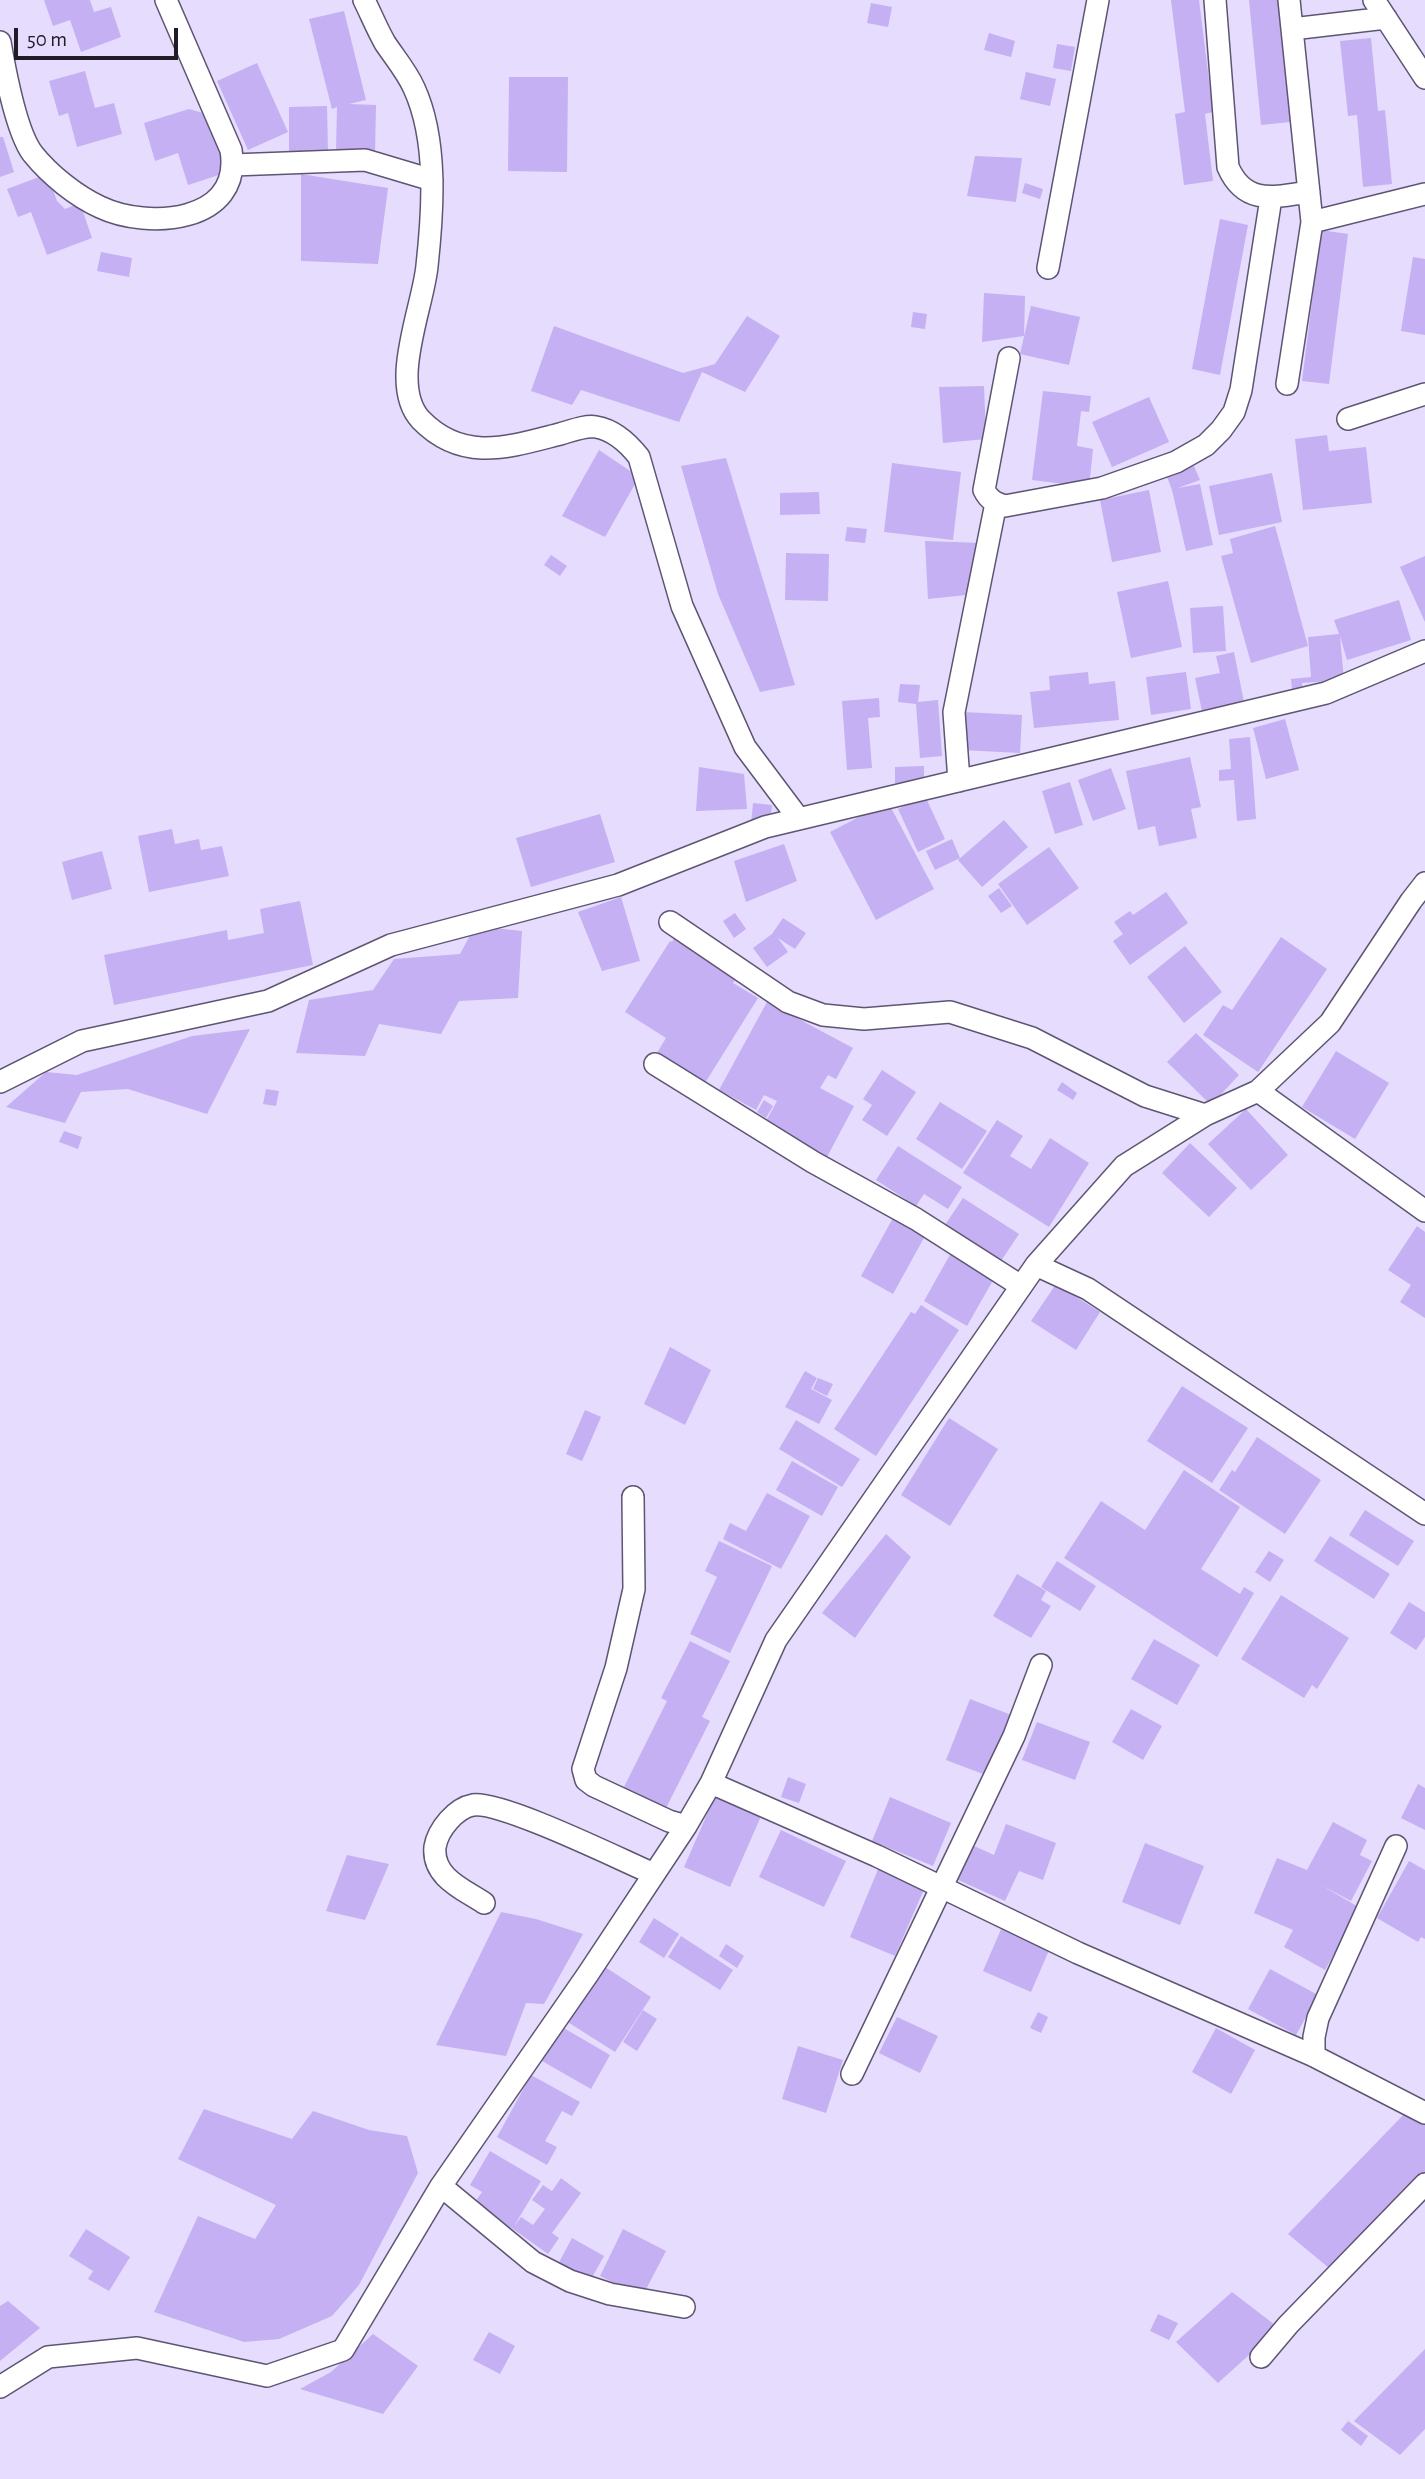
<!DOCTYPE html>
<style>
body{margin:0}
#map{position:relative;width:1425px;height:2479px;overflow:hidden;background:#e6dcfe;font-family:"Alegreya Sans",sans-serif}
canvas{display:block}
.scale{position:absolute;left:14px;top:28px;width:164px;height:32px;box-sizing:border-box;border:4px solid #1f1c28;border-top:0;padding-left:9px;font-size:21px;line-height:24px;white-space:nowrap;color:#1f1c28;-webkit-text-stroke:5px #e6dcfe;paint-order:stroke}
</style>
<div id="map">
<canvas width="1425" height="2479"></canvas>
<div class="scale">50 m</div>
</div>
<script>
const ctx = document.querySelector('canvas').getContext('2d');
ctx.lineJoin = 'round';
function paint(path, color) {
  ctx.fillStyle = color;
  ctx.fill(path, 'evenodd');
}
function stroke(path, color, width, dash) {
  ctx.strokeStyle = color;
  ctx.lineWidth = width;
  ctx.lineCap = dash ? 'butt' : 'round';
  ctx.setLineDash(dash || []);
  ctx.stroke(path);
}
paint(new Path2D(`
 M44,0H90L94,12L111,7L121,37L81,52L70,20L53,26Z
 M1171,0H1199L1213,112L1205,114L1213,181L1184,185L1175,114L1185,112Z
 M1249,0H1278L1290,122L1261,125Z
 M871,3L892,7L888,27L867,23Z
 M344,11L366,100L349,104L376,105L375,153L336,152L337,107L332,109L309,19Z
 M989,33L1015,41L1011,57L984,50Z
 M1371,38L1378,111L1385,110L1392,184L1363,187L1357,115L1348,116L1340,41Z
 M1057,44L1075,47L1071,71L1053,68Z
 M257,63L288,132L248,150L217,81Z
 M85,71L95,108L114,103L122,134L77,147L68,113L59,116L49,81Z
 M1026,72L1056,79L1050,106L1020,99Z
 M509,77H568L567,172L508,171Z
 M327,106L328,153L289,154V107Z
 M189,109L210,115L228,172L188,185L178,153L155,161L144,123Z
 M0,137H3L14,172L0,177Z
 M975,156L1022,158L1016,202L967,196Z
 M47,174L57,201L65,209L80,203L92,238L47,255L31,212L18,217L7,189Z
 M301,174L388,188L378,264L301,261Z
 M1025,183L1043,189L1040,199L1022,193Z
 M1220,219L1248,225L1220,375L1192,369Z
 M1321,230L1348,234L1329,384L1302,381Z
 M101,252L132,258L129,277L97,271Z
 M1413,257L1425,259V335L1401,331Z
 M984,293L1025,296L1024,336L982,342Z
 M1031,306L1080,317L1069,365L1020,354Z
 M913,312L927,314L925,329L911,327Z
 M747,316L780,336L745,392L702,372L679,422L581,390L572,405L531,391L554,326L683,373L715,364Z
 M984,386L986,439L943,443L939,387Z
 M1043,391L1091,396L1089,412L1081,411L1077,446L1093,449L1089,487L1032,480Z
 M1149,397L1169,442L1112,467L1092,422Z
 M1327,435L1329,451L1366,447L1372,503L1303,510L1295,439Z
 M599,450L639,477L605,537L562,516Z
 M726,458L795,685L760,692L718,594L681,466Z
 M892,463L961,472L953,540L884,532Z
 M1194,466L1200,480L1178,488L1200,484L1213,545L1186,551L1172,490L1167,477Z
 M1272,473L1282,522L1219,535L1209,486Z
 M1149,490L1161,552L1112,562L1100,500Z
 M819,492L820,514L780,515V493Z
 M1275,526L1308,646L1251,663L1221,556L1233,553L1230,539Z
 M847,527L867,529L865,543L845,541Z
 M925,541L982,543L976,594L928,599Z
 M786,553L829,554L828,601L785,600Z
 M551,555L567,566L560,576L544,565Z
 M1425,556V622L1400,567Z
 M1168,581L1182,647L1131,658L1117,592Z
 M1399,600L1411,640L1347,660L1340,636L1344,680L1302,683L1303,698L1293,699L1291,679L1311,677L1308,637L1339,634L1334,620Z
 M1223,606L1226,651L1193,653L1190,608Z
 M1234,652L1245,707L1203,716L1195,678L1220,673L1216,656Z
 M1088,672L1089,684L1115,681L1119,720L1034,728L1030,692L1050,690L1049,676Z
 M1186,672L1191,709L1151,715L1146,677Z
 M900,684L920,685L918,702L938,700L942,756L920,758L916,704L898,702Z
 M879,698L880,717L868,718L872,768L847,770L842,701Z
 M963,712L1022,715L1020,753L961,750Z
 M1285,719L1299,770L1266,779L1253,728Z
 M1250,737L1256,819L1237,821L1234,780L1219,781V770L1231,769L1229,739Z
 M1190,757L1201,807L1191,809L1197,838L1159,846L1155,826L1138,830L1126,771Z
 M924,766V782L895,783V767Z
 M699,767L744,774L747,809L696,811Z
 M1111,768L1126,809L1093,821L1078,780Z
 M1070,782L1083,825L1055,834L1042,791Z
 M925,796L945,839L918,852L898,809Z
 M888,802L934,889L876,920L830,832Z
 M753,803L772,805L770,825L751,824Z
 M600,814L615,862L531,887L516,838Z
 M1004,820L1028,847L982,887L958,860Z
 M172,829L175,844L199,839L201,850L222,846L229,876L149,892L138,836Z
 M952,839L960,858L935,870L926,851Z
 M784,844L797,881L746,902L734,861Z
 M1049,847L1079,888L1027,925L998,884Z
 M102,851L112,889L72,900L62,862Z
 M999,888L1012,906L1001,913L988,896Z
 M1166,892L1188,923L1130,965L1113,941L1123,934L1114,922L1130,911L1133,915Z
 M621,897L640,961L602,971L578,912Z
 M300,901L313,965L114,1005L104,955L227,930L228,940L264,933L260,909Z
 M735,913L746,929L734,938L723,921Z
 M783,918L806,933L795,949L778,938L788,952L767,967L753,948L772,934Z
 M475,926L522,931L518,998L459,1001L441,1034L379,1024L365,1056L296,1053L309,1000L373,990L394,959L460,954Z
 M1281,937L1327,969L1258,1072L1203,1035L1223,1005L1232,1010Z
 M674,938L737,977L733,983L758,998L705,1083L657,1053L666,1038L625,1012L670,941L672,942Z
 M1185,946L1222,992L1184,1023L1147,977Z
 M767,1002L853,1048L836,1079L828,1075L820,1088L854,1106L827,1157L765,1123L777,1101L764,1095L756,1110L719,1090Z
 M250,1029L207,1114L128,1089L81,1092L65,1123L6,1107L46,1072L77,1075L192,1036Z
 M1196,1033L1239,1075L1211,1105L1167,1062Z
 M1336,1051L1389,1083L1355,1139L1302,1107Z
 M882,1070L916,1092L887,1136L862,1120L872,1105L863,1099Z
 M1062,1082L1077,1093L1073,1100L1057,1090Z
 M266,1089L279,1091L276,1106L263,1104Z
 M764,1100L773,1106L766,1118L757,1112Z
 M940,1102L987,1131L962,1169L916,1139Z
 M1246,1109L1288,1155L1251,1190L1208,1144Z
 M997,1120L1023,1136L1010,1156L1031,1169L1050,1138L1089,1163L1049,1227L963,1173Z
 M64,1131L82,1137L78,1149L59,1142Z
 M1190,1143L1237,1188L1209,1217L1162,1173Z
 M898,1146L962,1187L948,1209L924,1194L916,1206L876,1180Z
 M963,1198L1019,1234L1001,1261L945,1225Z
 M893,1218L925,1236L893,1294L861,1276Z
 M1417,1226L1425,1232V1318L1400,1302L1411,1285L1388,1270Z
 M952,1251L996,1275L967,1326L924,1301Z
 M1056,1284L1100,1312L1076,1350L1031,1321Z
 M921,1305L959,1330L876,1456L834,1429L911,1312L915,1314Z
 M670,1347L711,1370L685,1425L644,1404Z
 M805,1371L817,1378L811,1389L832,1400L819,1424L785,1407Z
 M818,1378L833,1384L827,1396L813,1389Z
 M1182,1386L1248,1428L1212,1483L1147,1441Z
 M585,1410L601,1417L582,1461L566,1454Z
 M949,1418L998,1449L950,1526L901,1495Z
 M796,1420L860,1459L842,1487L779,1449Z
 M1257,1437L1321,1480L1285,1534L1219,1490L1232,1470L1235,1472Z
 M792,1461L838,1487L822,1516L776,1490Z
 M1184,1470L1240,1507L1201,1569L1240,1594L1244,1587L1254,1593L1217,1657L1064,1558L1101,1501L1145,1530Z
 M767,1493L810,1516L781,1569L723,1539L730,1523L746,1531Z
 M1365,1510L1414,1541L1398,1566L1349,1535Z
 M886,1534L911,1557L855,1638L822,1613Z
 M1330,1536L1390,1574L1374,1599L1314,1561Z
 M719,1541L772,1566L730,1653L690,1634L717,1577L705,1571Z
 M1269,1551L1284,1560L1270,1582L1255,1572Z
 M1057,1561L1096,1586L1080,1611L1041,1587Z
 M1017,1574L1046,1591L1041,1600L1051,1606L1031,1638L993,1616Z
 M1281,1595L1349,1638L1317,1689L1312,1685L1304,1698L1241,1659Z
 M1409,1602L1425,1612V1637L1416,1650L1390,1633Z
 M1154,1639L1200,1665L1177,1705L1131,1679Z
 M690,1641L730,1661L702,1717L710,1721L665,1810L623,1789L667,1701L661,1698Z
 M970,1699L1014,1716L991,1777L946,1760Z
 M1131,1709L1162,1726L1143,1760L1112,1742Z
 M1037,1722L1090,1742L1075,1780L1022,1760Z
 M788,1777L806,1784L799,1803L781,1797Z
 M1418,1784L1425,1788V1830L1401,1818Z
 M716,1794L762,1814L730,1887L684,1867Z
 M890,1797L951,1823L933,1866L872,1841Z
 M1333,1822L1367,1840L1360,1855L1372,1861L1351,1901L1321,1885L1360,1908L1325,1970L1284,1947L1293,1930L1254,1913L1277,1858L1307,1870Z
 M1006,1824L1056,1843L1043,1880L1019,1871L1005,1901L956,1879L972,1845L994,1855Z
 M781,1830L846,1861L824,1907L759,1877Z
 M1145,1843L1204,1866L1180,1925L1122,1902Z
 M347,1855L389,1864L365,1920L326,1911Z
 M1409,1861L1425,1870V1939L1421,1937L1418,1942L1377,1918Z
 M879,1867L925,1887L895,1956L850,1937Z
 M501,1912L536,1919L583,1934L544,2004L526,2003L506,2056L436,2045Z
 M654,1918L679,1934L664,1958L639,1942Z
 M1002,1927L1050,1948L1031,1992L983,1971Z
 M681,1936L733,1970L720,1990L668,1957Z
 M726,1944L744,1956L737,1968L719,1956Z
 M602,1965L651,1997L615,2052L566,2021Z
 M1270,1969L1318,1995L1296,2035L1248,2009Z
 M643,2010L657,2019L637,2051L623,2042Z
 M1038,2012L1048,2017L1041,2033L1030,2028Z
 M897,2017L938,2036L920,2073L879,2053Z
 M562,2027L610,2055L591,2089L542,2061Z
 M1216,2028L1255,2050L1231,2094L1192,2072Z
 M798,2046L843,2060L826,2113L782,2099Z
 M531,2075L580,2102L572,2116L562,2111L545,2141L557,2147L547,2165L497,2137Z
 M204,2109L292,2139L313,2111L369,2130L407,2136L418,2173L359,2285L332,2316L279,2339L244,2342L154,2312L198,2216L255,2239L276,2205L178,2159Z
 M1409,2109L1425,2120V2173L1329,2268L1288,2234Z
 M490,2151L541,2181L514,2226L521,2217L533,2225L545,2209L532,2200L543,2185L552,2191L561,2178L581,2193L552,2233L559,2238L548,2254L513,2229L473,2205L482,2192L470,2185Z
 M86,2229L130,2257L109,2291L88,2279L93,2271L69,2256Z
 M623,2229L666,2251L642,2297L600,2276Z
 M572,2238L604,2256L589,2283L557,2266Z
 M1232,2292L1279,2328L1218,2383L1176,2342Z
 M8,2301L40,2328L0,2361V2306Z
 M1158,2314L1178,2323L1169,2340L1150,2331Z
 M489,2332L515,2346L500,2374L473,2360Z
 M373,2334L418,2366L383,2414L300,2389L331,2372Z
 M1425,2349V2429L1400,2455L1354,2421Z
 M1348,2421L1368,2436L1361,2446L1341,2430Z`), '#c4b0f2');
const minor = new Path2D(`
 M364,0C371,14 377,29 385,43C395,58 407,72 414,88C438,140 433,211 427,266C423,308 388,385 421,420C463,463 509,447 560,434C571,431 585,425 596,427C614,430 628,443 639,457L682,606L745,747L799,819
 M1215,0L1228,167C1245,206 1275,197 1309,192
 M1374,0L1425,78
 M1292,29L1386,18
 M0,42C5,71 16,132 33,154C50,175 76,196 100,207C148,230 243,223 231,150L166,0
 M233,165L365,160L432,180
 M1312,222L1425,194
 M1048,268L1098,0
 M1009,358L984,490C989,500 995,503 1005,506L1102,488L1176,462L1206,445L1221,430L1234,412L1241,390L1271,198
 M1287,384L1312,222L1289,0
 M1348,419L1425,394
 M959,781L954,712L996,503
 M670,922L788,1002L823,1015L864,1019L950,1012L1032,1038L1145,1096L1205,1115
 M655,1064L813,1162L916,1219L1021,1286
 M0,1082L82,1041L268,1001L391,945L618,885L765,827L1326,693L1425,651
 M1258,1091L1425,1211
 M1036,1265L1088,1289L1425,1514
 M633,1497L634,1589L616,1668L583,1769L586,1780L594,1786L669,1821L686,1826
 M711,1783L877,1856L1078,1953L1314,2056L1425,2113
 M484,1903C463,1889 432,1877 435,1847C438,1829 456,1808 473,1805C502,1801 621,1860 654,1874
 M1314,2056V2037L1318,2018L1396,1846
 M852,2074L1014,1736L1041,1665
 M441,2186L533,2262L570,2281L610,2294L684,2307
 M1261,2357L1288,2325L1425,2184
 M0,2387L48,2357L137,2348L267,2376L343,2350L441,2186L588,1974L686,1826L711,1783L776,1640L1036,1265L1124,1166L1205,1115L1258,1091L1330,1023L1411,901L1425,883`);
stroke(minor, '#5e5572', 24);
stroke(minor, '#fff', 21);
</script>
